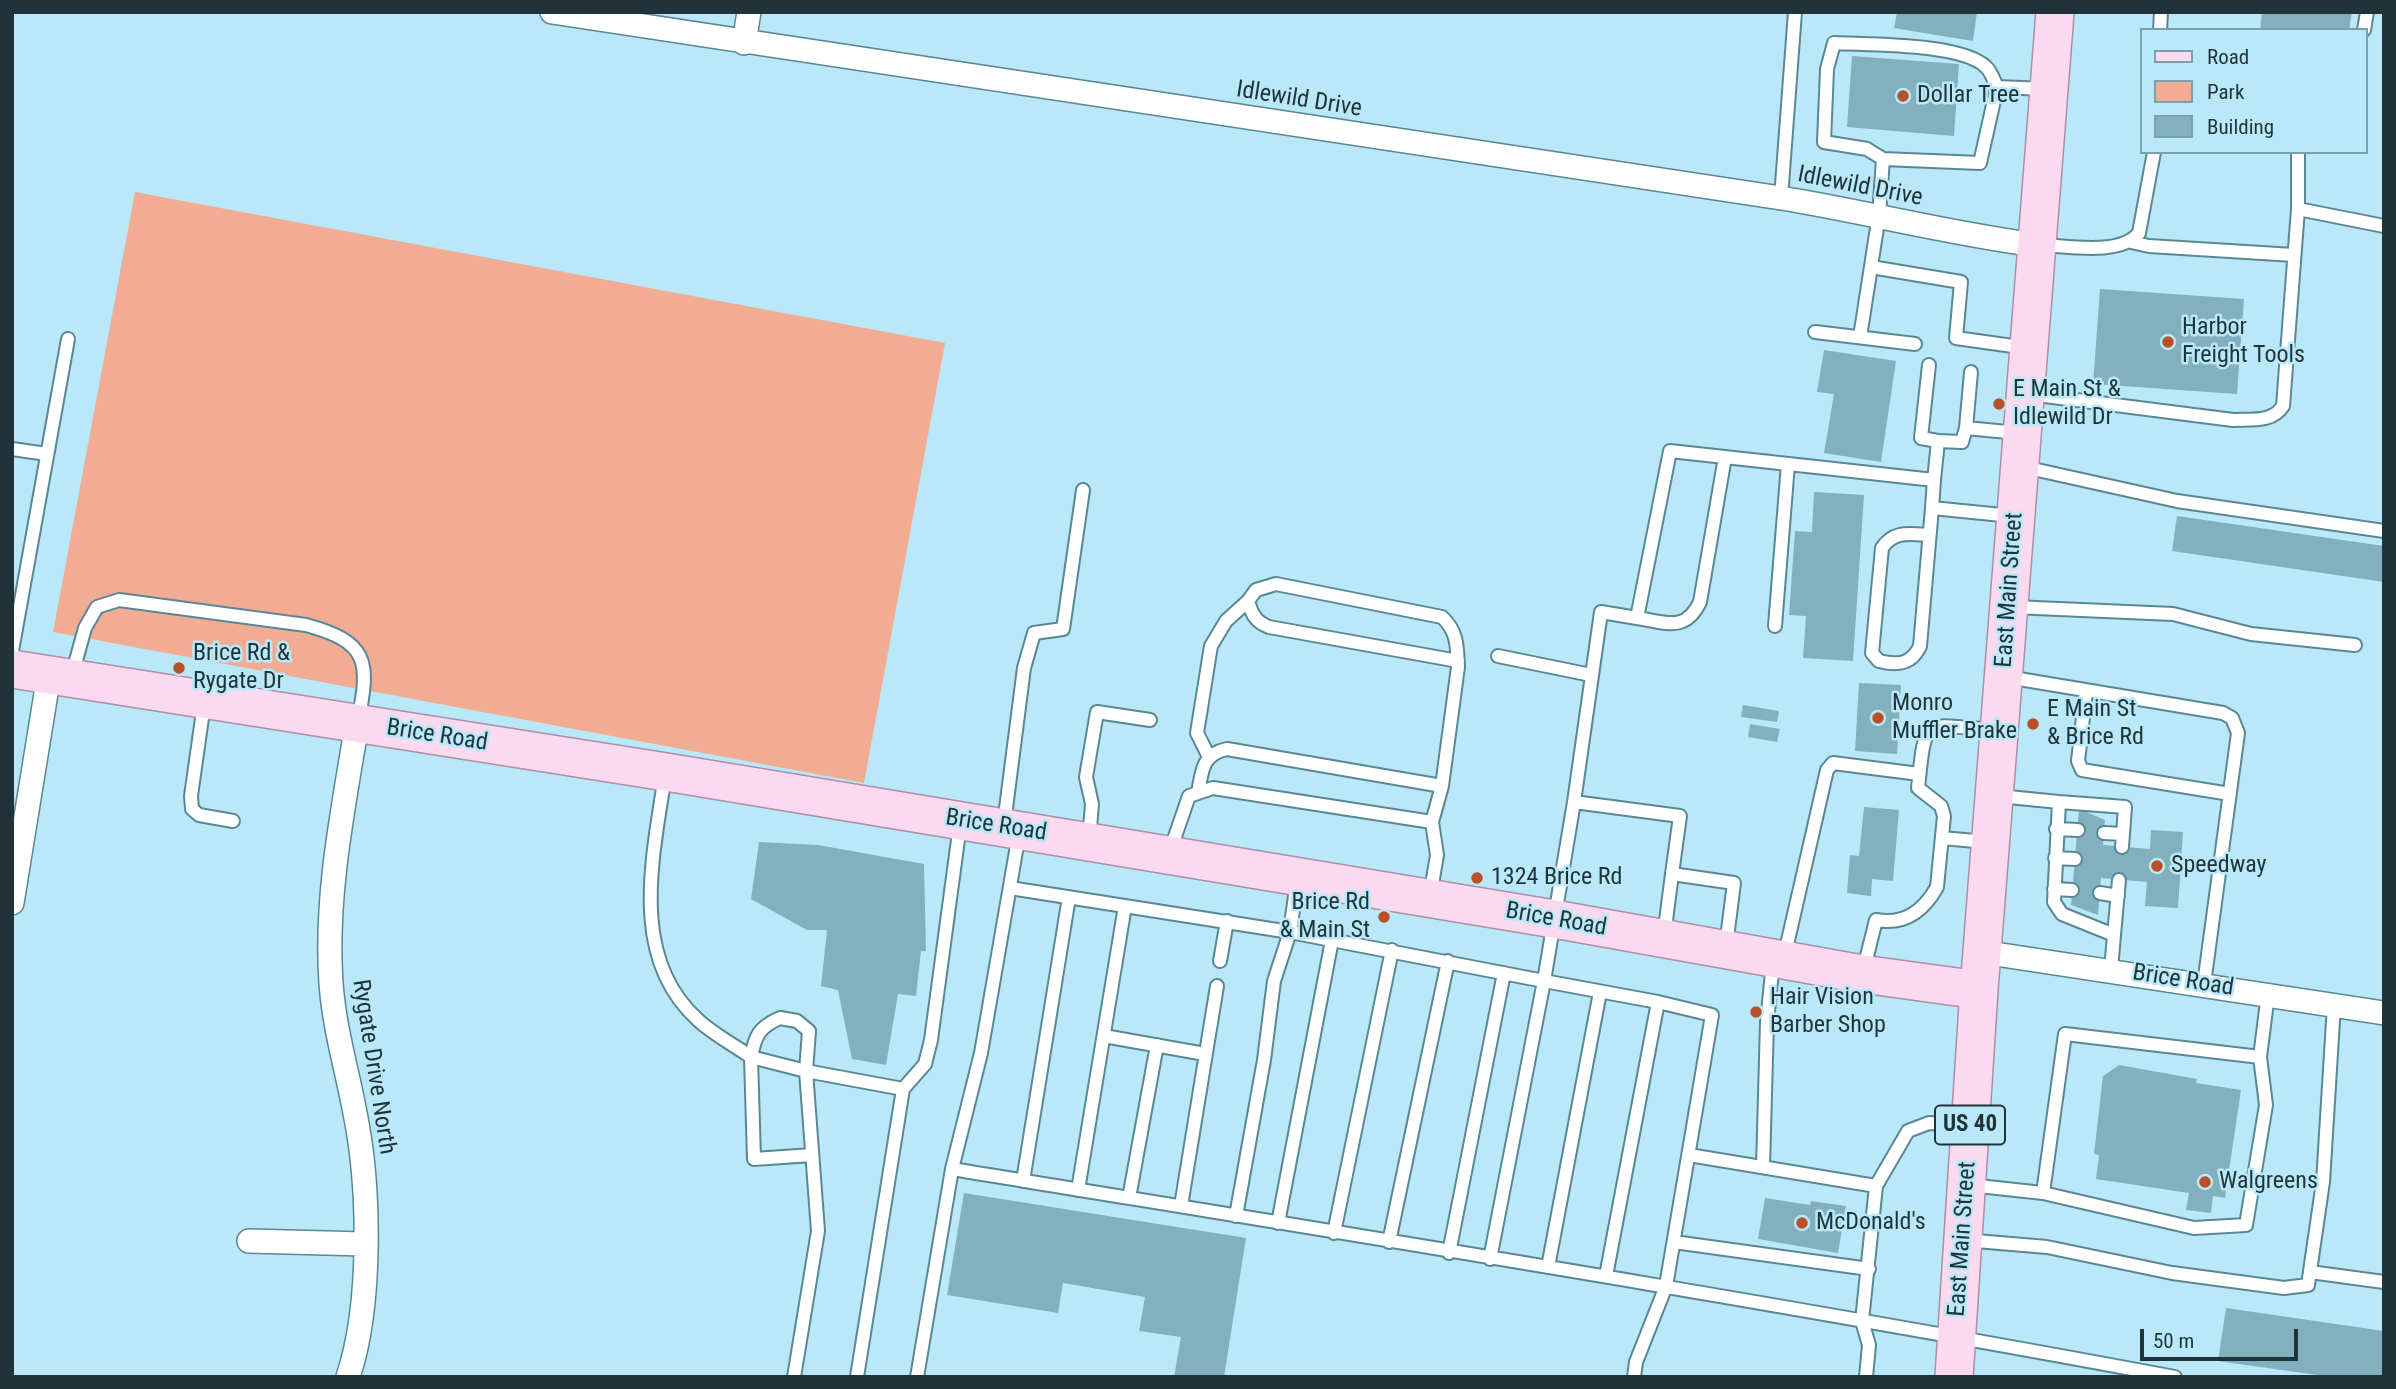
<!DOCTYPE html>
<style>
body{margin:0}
#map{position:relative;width:2396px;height:1389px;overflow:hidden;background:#b9e9f8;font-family:"Roboto Condensed",sans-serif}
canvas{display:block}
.frame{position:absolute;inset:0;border:14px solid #1f3339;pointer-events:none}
.legend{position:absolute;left:2140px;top:28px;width:228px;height:126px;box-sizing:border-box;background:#b9e9f8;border:2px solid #7ba0ac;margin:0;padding:9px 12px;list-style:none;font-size:21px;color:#1f3339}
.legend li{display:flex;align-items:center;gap:14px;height:35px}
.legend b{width:35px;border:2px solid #7ba0ac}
.scale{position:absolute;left:2140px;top:1329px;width:158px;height:32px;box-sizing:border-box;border:4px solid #1f3339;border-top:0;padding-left:9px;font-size:21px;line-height:24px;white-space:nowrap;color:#1f3339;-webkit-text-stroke:5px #b9e9f8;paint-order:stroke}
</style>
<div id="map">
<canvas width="2396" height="1389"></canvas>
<div class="frame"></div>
<ul class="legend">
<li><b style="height:9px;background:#fbd9ef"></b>Road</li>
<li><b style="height:19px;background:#f2ac94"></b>Park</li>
<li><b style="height:19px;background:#82b0bf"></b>Building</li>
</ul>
<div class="scale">50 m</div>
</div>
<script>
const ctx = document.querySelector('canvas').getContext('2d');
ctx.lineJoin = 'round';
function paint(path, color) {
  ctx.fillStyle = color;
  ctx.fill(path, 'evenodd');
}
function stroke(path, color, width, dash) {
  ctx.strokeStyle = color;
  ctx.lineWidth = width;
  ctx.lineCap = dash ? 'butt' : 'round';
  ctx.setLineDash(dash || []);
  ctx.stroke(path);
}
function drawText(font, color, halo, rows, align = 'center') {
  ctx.font = font + ' "Roboto Condensed",sans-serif';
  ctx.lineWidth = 5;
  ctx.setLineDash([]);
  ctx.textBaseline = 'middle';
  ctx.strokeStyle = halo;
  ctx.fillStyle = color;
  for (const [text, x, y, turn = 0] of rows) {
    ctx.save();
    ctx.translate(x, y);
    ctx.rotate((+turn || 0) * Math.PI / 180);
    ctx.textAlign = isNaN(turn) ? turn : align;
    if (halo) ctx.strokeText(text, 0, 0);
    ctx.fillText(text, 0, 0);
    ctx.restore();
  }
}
paint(new Path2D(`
 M135,192L945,343L864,783L53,632Z`), '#f2ac94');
paint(new Path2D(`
 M1897,12H1977L1973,41L1894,28Z
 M2262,12H2352L2349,30H2260Z
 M1852,56L1959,64L1954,136L1847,127Z
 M2100,289L2244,299L2237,394L2093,384Z
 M1824,350L1896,361L1881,462L1824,453L1834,394L1817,392Z
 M1814,492L1864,495L1853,661L1803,658L1806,616L1789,615L1795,531L1812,532Z
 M2177,516L2384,546V582L2172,551Z
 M1859,683L1901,685L1897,754L1855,751Z
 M1743,705L1779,711L1777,722L1741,717Z
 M1750,724L1780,729L1777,742L1748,737Z
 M1864,807L1899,810L1893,881L1872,879L1871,896L1847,893L1850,855L1859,856Z
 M2079,809L2105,820L2103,845L2150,849L2151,830L2183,832L2178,908L2145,906L2147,882L2101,878L2098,915L2071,905Z
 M759,842L818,845L924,864L926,951H921L916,996L898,994L886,1065L852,1059L838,990L821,986L827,930H807L751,899Z
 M2119,1065L2197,1079L2196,1083L2241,1090L2225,1198L2213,1196L2211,1213L2186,1210L2189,1193L2096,1179L2099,1155L2094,1154L2103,1076Z
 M964,1193L1246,1238L1224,1377H1174L1181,1337L1139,1331L1145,1297L1063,1283L1058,1313L947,1295Z
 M1765,1198L1810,1205L1811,1201L1846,1206L1838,1253L1758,1239Z
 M2226,1308L2384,1331V1377H2331L2218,1361Z`), '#82b0bf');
const service = new Path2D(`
 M2160,30L2161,12
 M2364,30L2367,12
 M1883,159L1980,163L1997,87
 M1781,198L1795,12
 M2298,209L2384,226
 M2131,242L2149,246L2294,255
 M2041,245C2069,246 2120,256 2139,233L2154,152
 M1871,267L1961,282L1956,338L2027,348
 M1815,332L1915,344
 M1860,337L1879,215L1883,159L1867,149L1824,142L1827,69L1834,43C1868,45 1962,43 1986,67C1991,71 1994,81 1997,87L2046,89
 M1929,365L1921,438L1938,441L1934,480
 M2029,394L2233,420C2251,419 2272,423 2283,406L2298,209V152
 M1966,428L1971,372
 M1938,441L1962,442L1966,428L2018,433
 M12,449L47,454
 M2024,467L2177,501L2384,531
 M1929,535C1910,534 1894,530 1882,548L1872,653L1879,661C1898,666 1912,664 1920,646L1932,508
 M2013,607L2173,614L2251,634L2355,645
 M1637,618C1666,622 1685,633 1700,602L1725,457
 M1775,626L1788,464
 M12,651L68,339
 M1498,656L1591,675
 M72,675L85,628L97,607L119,600L306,625C369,642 370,662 358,721
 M2007,677L2223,713L2232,718L2238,733L2204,984
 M2086,691L2078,761L2082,770L2230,794
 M204,704L191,796L192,809L199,815L233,821
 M1209,757L1197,733L1211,646L1226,621L1248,601
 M665,775C653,857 628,957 698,1020C713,1034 734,1045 751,1057L754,1159L812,1155
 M1198,793C1202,771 1202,754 1227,749L1442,786
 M1998,796L2059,802L2054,902L2062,914L2114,935L2111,970
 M1574,802L1680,816L1672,874L1734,883L1726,946
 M2059,802L2125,807L2122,847
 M1432,822L1442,786L1458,667C1457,647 1458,632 1442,617L1276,584L1256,590L1248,601C1252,615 1256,622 1269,627L1458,661
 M1004,824L1024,668L1034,633L1063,629L1083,490
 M2056,829L2078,830
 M2104,833L2123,834
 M1019,834L981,1053L952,1169C1360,1236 1768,1301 2175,1377
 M1942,838L1987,842
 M1089,840L1092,804L1086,777L1097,712L1150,720
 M1170,851L1189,796L1213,788L1432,822L1437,855L1430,896
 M2055,858L2075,859
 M1010,888L1290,932L1297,881
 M2054,889L2072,890
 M2100,893L2118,896
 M2114,935L2119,880
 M1664,936L1672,874
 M1784,958L1827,770L1833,763L1919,774
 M1220,961L1227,921
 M1863,972L1876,920C1904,925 1923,912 1937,887L1944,816L1941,806L1918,788C1926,713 1922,725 1995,730
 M780,1018L797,1021L809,1031L806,1071L751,1057C755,1036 759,1027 780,1018Z
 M1104,1036L1205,1054
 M1689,1155L1876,1186
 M1763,1167L1767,1022L1773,962
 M1023,1181L1069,897
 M1969,1185L2043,1193L2194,1228L2246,1225L2266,1105L2260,1057L2268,994
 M1078,1190L1125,906
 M2043,1193L2065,1034L2260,1057
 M1129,1198L1157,1045
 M1181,1206L1217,986
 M1236,1216L1264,1060L1274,981L1290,932L1544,981L1574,802L1601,612L1637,618L1670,451L1934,480L1932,508L2012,516
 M1278,1223L1332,940
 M1334,1233L1392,950
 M1964,1240L2047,1247L2172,1273L2284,1288L2308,1285L2323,1182L2334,1005
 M1389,1242L1448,961
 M1674,1242L1869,1269
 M1449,1253L1504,973
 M1490,1259L1544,981L1658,1002L1606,1276
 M1548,1267L1600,992
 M2310,1272L2384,1282
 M794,1377L818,1231L806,1071L903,1089
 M857,1377L903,1089L925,1064L931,1040L960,825
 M917,1377L952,1169
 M1634,1377L1636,1362L1666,1286L1712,1015L1658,1002
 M1866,1377L1869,1345L1862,1321L1876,1186L1908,1131L1929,1123L1968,1125`);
const minor = new Path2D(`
 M552,12L1781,198C1867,212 1951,234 2037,245
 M744,43L749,12
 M12,903L49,675
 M1982,952L2384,1013
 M249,1241L364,1244
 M348,1377C372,1305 370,1187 355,1113C347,1070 334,1027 331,983C325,896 343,810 357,724`);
const primary = new Path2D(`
 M12,669L666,772L1554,919L1862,974L1979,990
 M1954,1377L1979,990L2055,12`);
stroke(service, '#5a8795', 16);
stroke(minor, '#5a8795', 26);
stroke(primary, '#ac8ea8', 40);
stroke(service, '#fff', 12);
stroke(minor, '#fff', 23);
stroke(primary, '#fbd9ef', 37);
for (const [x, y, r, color] of [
 [1903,96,7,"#b8502a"],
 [2168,342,7,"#b8502a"],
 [1999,404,7,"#b8502a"],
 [179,668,7,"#b8502a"],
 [1878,718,7,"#b8502a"],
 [2033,724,7,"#b8502a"],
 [2157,866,7,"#b8502a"],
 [1477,878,7,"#b8502a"],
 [1384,917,7,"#b8502a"],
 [1756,1012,7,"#b8502a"],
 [2205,1182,7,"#b8502a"],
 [1802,1223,7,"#b8502a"]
]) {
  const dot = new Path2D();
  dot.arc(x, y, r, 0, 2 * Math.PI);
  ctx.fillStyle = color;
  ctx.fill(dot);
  stroke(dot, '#b9e9f8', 2.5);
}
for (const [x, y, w] of [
 [1970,1125,70]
]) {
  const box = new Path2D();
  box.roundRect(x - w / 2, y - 19.5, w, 39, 5);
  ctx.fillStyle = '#b9e9f8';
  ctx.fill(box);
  stroke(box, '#1f3339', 2);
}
drawText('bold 23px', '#1f3339', null, [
 ["US 40",1970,1125]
]);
drawText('24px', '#1f3339', '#b9e9f8', [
 ["Dollar Tree",1917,96],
 ["Harbor",2182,328],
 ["Freight Tools",2182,356],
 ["E Main St &",2013,390],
 ["Idlewild Dr",2013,418],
 ["Brice Rd &",193,654],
 ["Rygate Dr",193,682],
 ["Monro",1892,704],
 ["Muffler Brake",1892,732],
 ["E Main St",2047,710],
 ["& Brice Rd",2047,738],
 ["Speedway",2171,866],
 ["1324 Brice Rd",1491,878],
 ["Brice Rd",1370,903,"right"],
 ["& Main St",1370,931,"right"],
 ["Hair Vision",1770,998],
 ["Barber Shop",1770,1026],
 ["Walgreens",2219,1182],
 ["McDonald's",1816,1223]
], 'left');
drawText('24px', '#1f3339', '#b9e9f8', [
 ["Idlewild Drive",1299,100,9],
 ["Idlewild Drive",1860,187,11],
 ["East Main Street",2010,590,-86],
 ["Brice Road",437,736,9],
 ["Brice Road",996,826,9],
 ["Brice Road",1556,920,10],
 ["Brice Road",2183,981,9],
 ["Rygate Drive North",373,1067,81],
 ["East Main Street",1963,1239,-86]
]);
</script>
